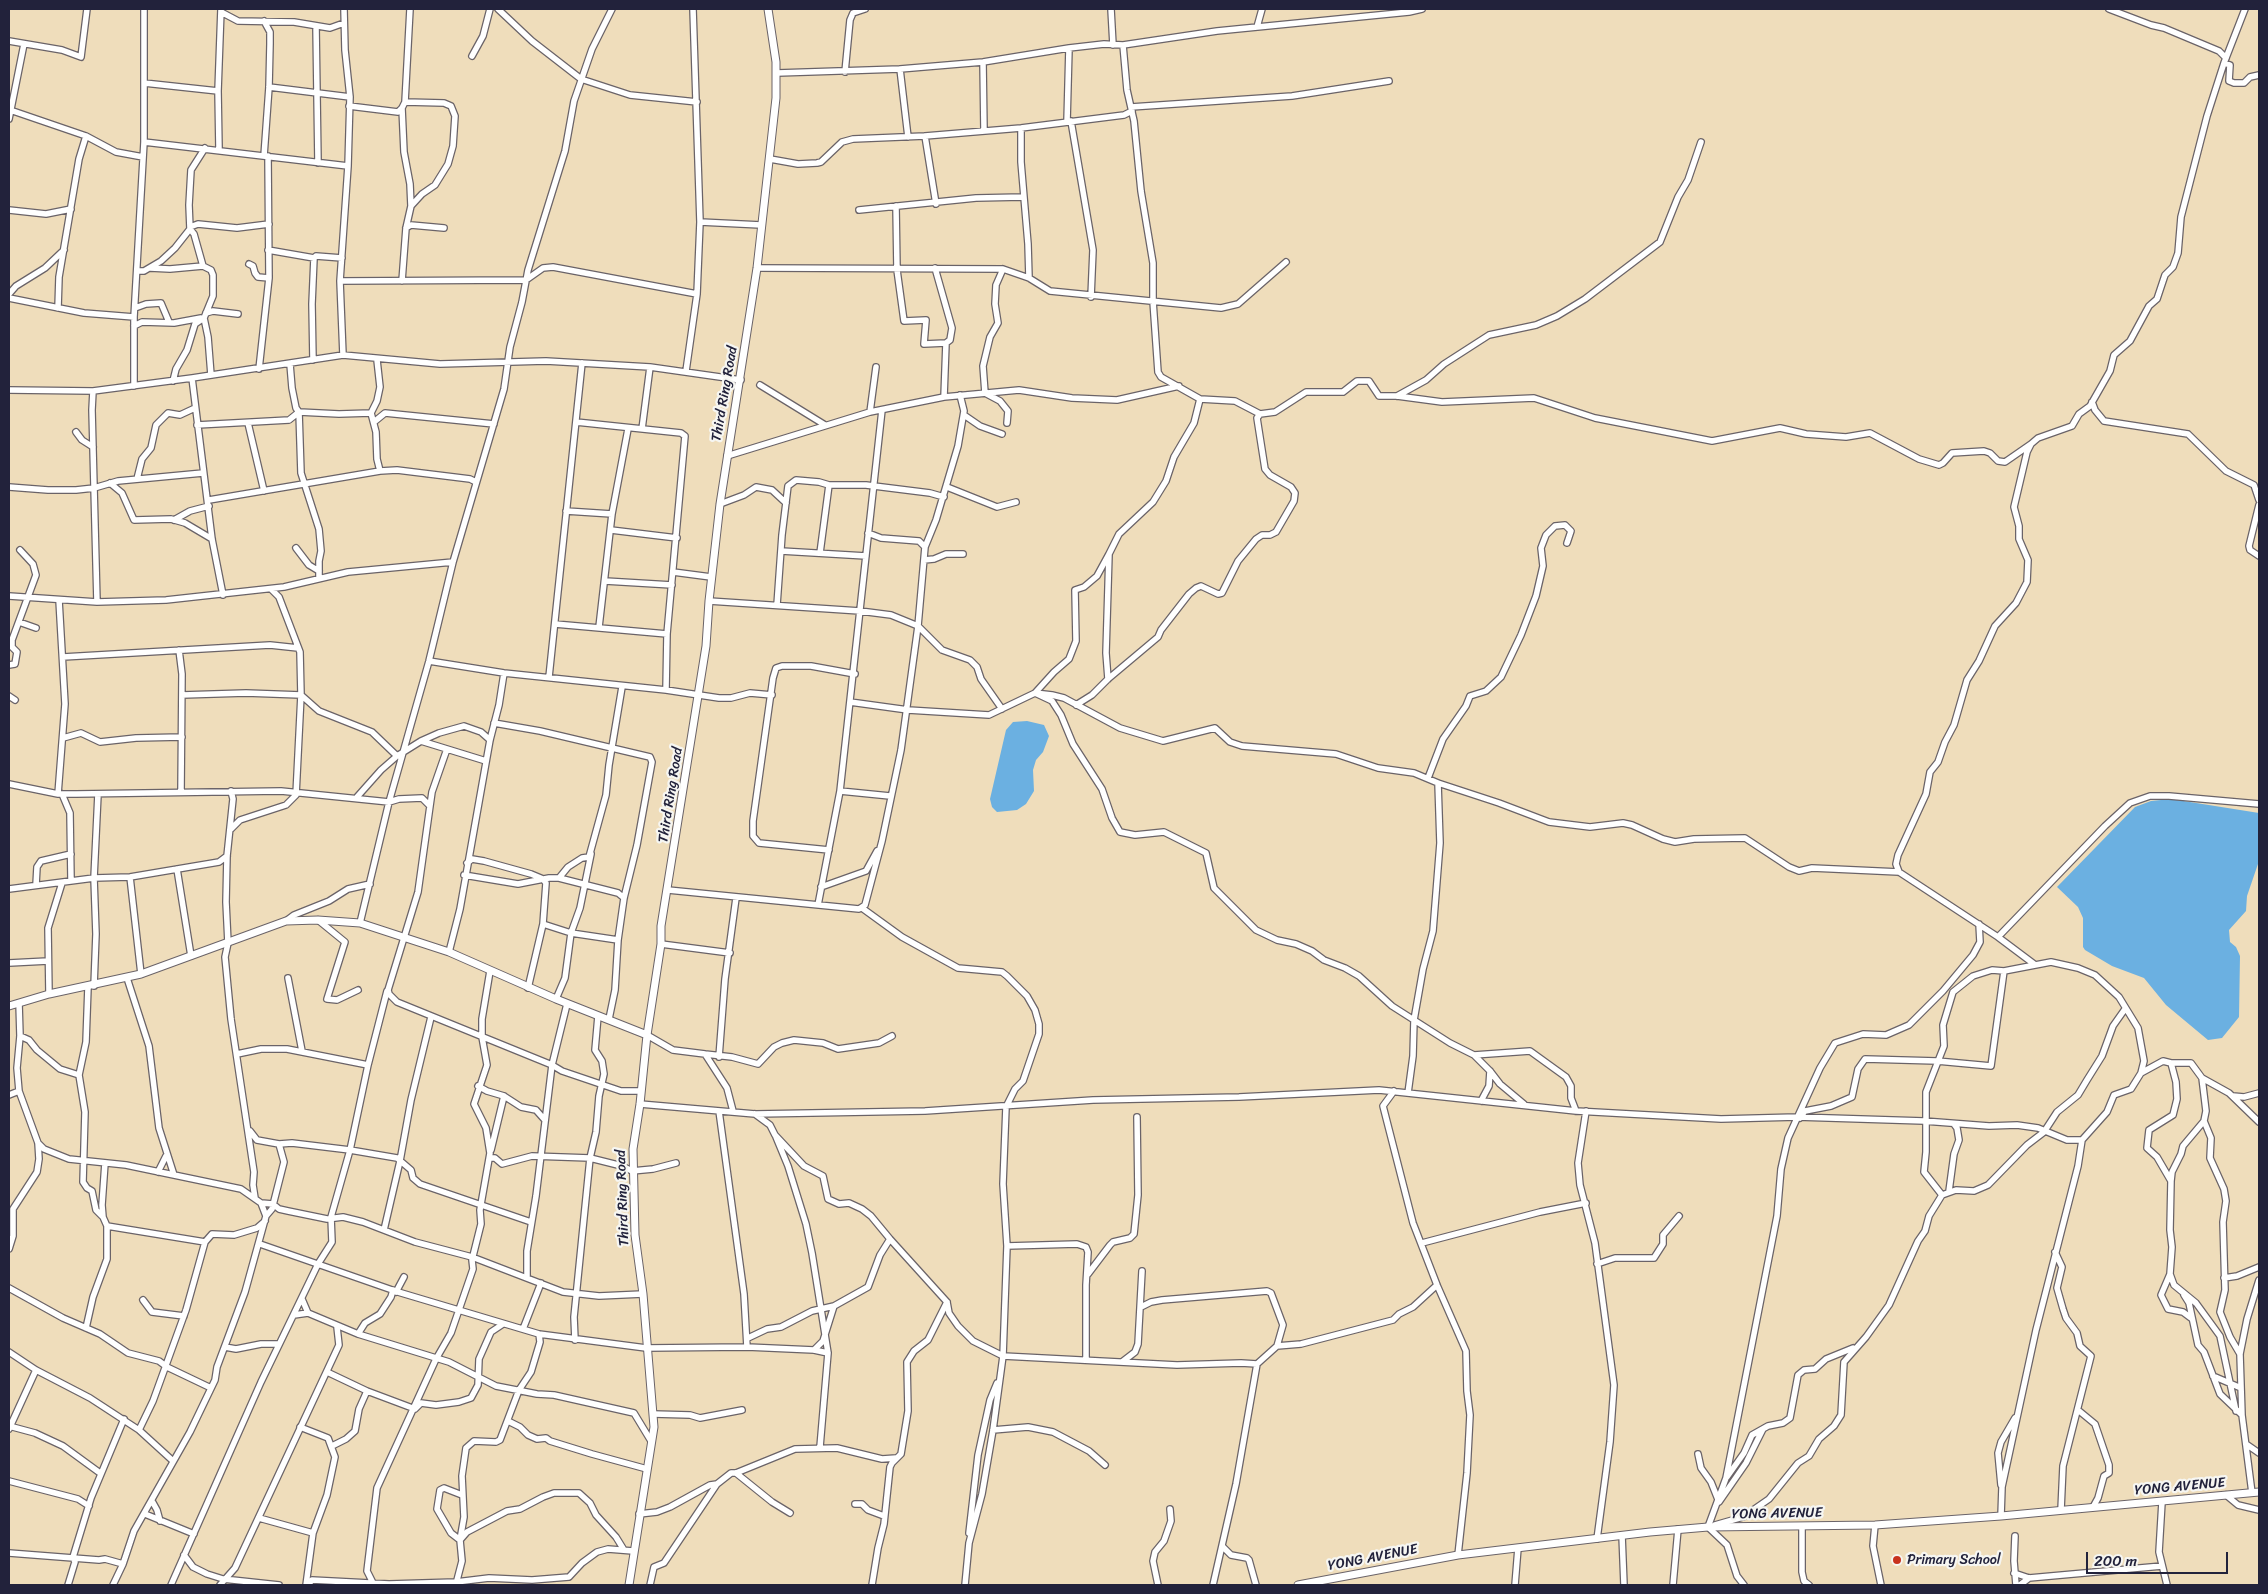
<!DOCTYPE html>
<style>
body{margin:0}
#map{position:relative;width:2268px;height:1594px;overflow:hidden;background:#efddbb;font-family:Sriracha,sans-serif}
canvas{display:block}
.frame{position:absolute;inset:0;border:10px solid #22223b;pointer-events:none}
.scale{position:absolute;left:2086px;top:1552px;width:142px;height:22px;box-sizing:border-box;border:2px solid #22223b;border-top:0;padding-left:6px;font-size:15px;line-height:18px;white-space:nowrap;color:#22223b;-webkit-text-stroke:4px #f6f6f2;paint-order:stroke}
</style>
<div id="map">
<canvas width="2268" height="1594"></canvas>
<div class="frame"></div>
<div class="scale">200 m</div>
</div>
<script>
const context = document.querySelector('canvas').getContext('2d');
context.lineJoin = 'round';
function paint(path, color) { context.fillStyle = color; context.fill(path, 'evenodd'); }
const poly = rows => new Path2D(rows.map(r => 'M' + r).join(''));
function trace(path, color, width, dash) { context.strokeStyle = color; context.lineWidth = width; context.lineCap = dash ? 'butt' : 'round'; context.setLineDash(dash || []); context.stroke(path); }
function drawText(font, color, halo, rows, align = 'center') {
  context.font = font + ' Sriracha,sans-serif'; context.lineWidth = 4.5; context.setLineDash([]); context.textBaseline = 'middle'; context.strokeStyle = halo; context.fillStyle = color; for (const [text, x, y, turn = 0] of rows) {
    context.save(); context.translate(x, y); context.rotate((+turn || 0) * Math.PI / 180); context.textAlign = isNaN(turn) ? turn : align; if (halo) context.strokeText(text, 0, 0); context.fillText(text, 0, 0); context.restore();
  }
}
paint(poly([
 [1027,721,1044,725,1049,736,1043,752,1036,760,1033,770,1034,791,1026,804,1017,810,997,812,992,807,990,799,1006,730,1013,722],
 [2171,799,2259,813,2259,861,2247,896,2246,911,2229,930,2230,942,2236,947,2240,956,2239,1017,2222,1038,2208,1040,2166,1005,2144,978,2112,966,2085,950,2083,947,2083,918,2078,907,2057,887,2135,807,2151,801]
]), '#6bb0e1');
const minor = poly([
 [498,9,532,41,581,79,630,95,697,102],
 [1111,9,1113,45],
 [2109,9,2151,25,2164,28,2219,51,2226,58],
 [221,12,238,21,294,22,330,28,344,23],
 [316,26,318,163],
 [1257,27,1262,9],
 [9,41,62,50,81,57,87,9],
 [1123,45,1217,31,1409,12,1422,9],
 [472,56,483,36,490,9],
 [983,62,984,131],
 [2224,63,2230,65,2229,81,2234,83,2244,83,2250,77,2259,75],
 [900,69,908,137],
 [845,72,850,20,853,13,865,9],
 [777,73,900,69,983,62,1069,48,1104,44,1123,45,1127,90,1134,121,1141,191,1153,263,1153,301,1158,372,1161,377,1200,399,1235,401,1260,414],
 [144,83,218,91],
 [269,87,350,97],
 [349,106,398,112,402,108,405,102,410,9],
 [1131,107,1292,96,1389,81],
 [402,108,404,152,410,184,411,206],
 [10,110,86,136,116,152,143,157],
 [9,119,24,44],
 [1071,121,1093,250,1091,297],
 [1067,122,1069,48],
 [1021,128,1021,162,1028,244,1029,278],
 [925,136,936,204],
 [144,142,348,166],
 [219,149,218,91,221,9],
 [264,156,269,87,270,44,270,32,264,21],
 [770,159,798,164,817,163,821,162,842,142,853,139,925,136,1021,128,1124,115,1132,111],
 [896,206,897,270,904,321,926,320,924,344,946,343,944,397],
 [9,210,46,214,71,209],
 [859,210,976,198,1023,197],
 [700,222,761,225],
 [190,227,198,224,237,228,269,224],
 [406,228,411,225,444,228],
 [190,229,194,234,203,266,211,270,213,275,213,296,204,318,208,337,211,375],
 [268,250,314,258],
 [249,264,253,266,255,273,258,277,269,278],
 [150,268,170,269,203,266],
 [757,268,1003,269,1029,278,1050,291,1221,308,1238,304,1286,262],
 [935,268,952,328,950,340,946,343],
 [1003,269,996,285,995,304,998,323,990,337,983,366,985,393,1000,401,1008,411,1007,423],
 [138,271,144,271,161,261,175,248,190,229,189,205,191,170,205,148],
 [340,281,526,280,543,268,553,267,697,294],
 [402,281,406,228,411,206,422,194,435,185,448,164,453,146,455,116,451,106,444,103,405,102],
 [9,294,16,286,45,268,64,250],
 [9,298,84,313,134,317],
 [58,308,59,277,79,159,86,136],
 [135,308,146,304,161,303,169,322],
 [206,313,213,311,238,314],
 [134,326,142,322,174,323,201,318],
 [343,355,340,281,348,166,350,97,345,50,344,9],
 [313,360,312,304,314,258,316,256,342,258],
 [290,364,292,388,296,408,299,412,339,414,371,413,377,401,380,387,377,360],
 [259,369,269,278,268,156],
 [686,371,697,294,700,222,693,9],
 [192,378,212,539,223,595],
 [173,381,176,369,187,350,195,324,204,318],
 [760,385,825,425],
 [134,386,134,317,144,142,144,9],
 [9,390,93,391,192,378,343,355,440,364,546,361,650,367,741,380],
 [93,391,92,410,97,602],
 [1397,396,1426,380,1444,364,1489,335,1536,325,1557,316,1585,299,1660,242,1678,197,1688,180,1701,142],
 [2092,402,2095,410,2104,421,2188,434,2226,471,2254,485,2259,500],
 [299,412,301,473,319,529,321,551,319,561,319,578],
 [870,412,876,367],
 [371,413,376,432,377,459,380,471],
 [964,415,980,426,1002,434],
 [374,422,385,413,494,424],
 [576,422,681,433,685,436,667,634,666,690],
 [248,423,264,491],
 [197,425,289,420,299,412],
 [642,429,650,367],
 [76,432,82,440,93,447],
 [727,456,870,412,944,397,1019,390,1072,398,1117,400,1179,386],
 [137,479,142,459,151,448,156,425,168,413,180,415,195,408],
 [110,483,122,493,134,520,171,519,185,523,212,539],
 [9,487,48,490,76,490,94,488,118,481,203,473],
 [947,487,997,507,1016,502],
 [209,500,380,471,397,470,470,479,476,482],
 [720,504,744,495,756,487,772,490,786,503],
 [2259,505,2249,546,2250,550,2259,556],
 [566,511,612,514],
 [174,520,190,511,209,506],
 [611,530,677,538],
 [925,547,936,520,958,446,964,411,960,395],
 [296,548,309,565,319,571],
 [781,551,866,556],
 [820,553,829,485],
 [1109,554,1097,576,1084,587,1075,590,1076,641,1069,659,1054,672,1035,693,1052,701,1061,715,1073,744,1102,789,1112,818,1120,832,1135,835,1164,832,1206,853,1214,888,1256,930,1277,940,1296,944,1312,951,1324,960,1345,968,1359,976,1392,1006,1450,1043,1474,1055,1530,1051,1566,1077,1571,1086,1571,1098,1576,1111],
 [924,560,934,559,946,554,963,554],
 [673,572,711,577],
 [605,581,672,585],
 [9,596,97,602,166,600,284,587,348,572,453,562],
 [709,601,860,611,891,615,918,626,942,650,970,660,977,667,981,679,1002,709],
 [777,605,782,535,788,486,796,480,819,482,829,485,866,485,930,493,944,497],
 [19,622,36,628],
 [555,624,667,634],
 [599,627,612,514,628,429],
 [179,650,182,674,181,791],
 [63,657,270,645,298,648],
 [429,661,504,673,666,690,719,698,731,698,750,693,772,695],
 [9,665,15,664,17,652,12,647,12,640,36,575,33,564,20,550],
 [549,677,582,363],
 [1108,679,1106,653,1109,554,1119,534,1153,502,1166,481,1174,457,1194,423,1200,399],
 [182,695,246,693,301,695,319,711,372,732,397,756],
 [9,696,15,700],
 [850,702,908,710,989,715,1035,693,1052,695,1064,698,1120,728,1163,741,1215,728,1230,742,1242,746,1336,754,1378,768,1414,773,1438,783,1499,803,1549,822,1590,827,1623,823,1632,825,1663,839,1675,842,1694,839,1745,838,1789,867,1799,871,1812,868,1899,872,1998,937,2105,826,2130,803,2150,796,2169,796,2259,804],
 [1076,705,1092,695,1108,679,1158,637,1161,630,1189,594,1196,588,1201,586,1218,594,1222,593,1238,561,1256,539,1262,535,1270,535,1276,532,1294,501,1295,493,1291,487,1270,475,1265,469,1257,418,1260,414,1275,412,1306,392,1343,392,1357,381,1369,381,1379,396,1397,396,1442,402,1534,398,1595,418,1712,441,1780,428,1806,434,1846,437,1870,433,1919,459,1939,465,1943,463,1952,453,1984,451,1990,453,1998,461,2005,462,2031,444],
 [494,723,540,731,650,757,652,762,637,845,624,898,618,940,615,990,609,1019],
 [63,738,81,733,100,742,136,738,182,737],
 [421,741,486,761],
 [1428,778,1443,739,1466,706,1470,696,1486,691,1501,677,1521,635,1536,596,1543,566,1541,548,1546,535,1555,526,1565,525,1571,531,1567,543],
 [9,784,58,794,76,794,281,791,389,802,399,799,422,798,430,806,418,892,388,990,389,994,397,1002,552,1065,562,1071,621,1091,641,1091],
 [231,791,233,799,227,856,226,902,228,943,225,957,231,1019,254,1172,253,1185,255,1198],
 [840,791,890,796],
 [58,794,65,704,59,600],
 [62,794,70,813,71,880],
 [357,797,381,770,397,756,421,741,439,733,464,726,481,732,490,740],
 [430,806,432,792,447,749],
 [230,830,240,820,286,805,296,795,301,695,300,652,279,597,271,589],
 [829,850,759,843,753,836,753,821,773,678,776,668,782,666,811,666,855,674],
 [467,863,472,859,484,861,531,874,543,879,546,883,543,924],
 [177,869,191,956],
 [1899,872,1896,864,1898,855,1926,794,1930,772,1938,762,1945,742,1954,725,1967,680,1979,661,1995,626,2016,603,2027,582,2028,560,2019,539,2019,526,2014,507,2027,452,2031,444,2038,438,2072,426,2079,414,2090,406,2110,371,2114,355,2130,341,2149,306,2157,299,2165,275,2173,267,2178,253,2181,217,2207,116,2224,63,2245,9],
 [464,875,518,884,549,878,559,878,568,867,582,858,589,857,606,795,609,765,622,687],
 [130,877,141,974],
 [559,878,618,893,624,898],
 [36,885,37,867,41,861,71,854],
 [821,887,866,871,877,851],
 [9,889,94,878,130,877,219,862,227,856],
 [668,890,859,909,865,905,882,841,901,750,918,626,925,547,919,541,881,538,868,533],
 [818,905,840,791,882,410],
 [862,908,902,937,958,968,1002,972,1007,976,1027,996,1035,1010,1039,1024,1039,1034,1023,1081,1015,1089,1006,1107,1003,1184,1007,1246,1003,1356,993,1430,982,1494,969,1543,965,1585],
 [318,920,345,942,327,999,337,1000,358,990],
 [286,921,294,915,329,901,348,889,370,884],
 [360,923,389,802,429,661,453,562,504,389,510,347,522,302,528,270,565,151,574,101,592,49,612,9],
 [1998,937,2034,964],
 [661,944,730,953],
 [449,952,460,909,490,740,499,705,504,673],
 [9,963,48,961],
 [127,978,149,1046,159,1128,174,1175],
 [288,978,302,1051],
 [94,986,96,934,94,878,98,794],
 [88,987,86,1042,79,1075,85,1112,83,1182,87,1188,92,1191,96,1210,103,1217],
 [528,988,543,924,571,933,618,940],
 [49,994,48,928,62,883],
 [556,999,565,978,571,933,580,908,591,854],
 [647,1035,673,1050,705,1054,727,1088,733,1111],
 [20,1036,29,1040,37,1050,60,1069,79,1075],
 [237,1054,261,1049,287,1049,368,1065],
 [705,1054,732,1057,758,1064,774,1047,782,1043,794,1040,823,1043,838,1049,879,1043,892,1036],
 [1474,1055,1490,1071,1500,1084,1524,1104],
 [719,1057,725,979,736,898],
 [2171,1063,2191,1063,2202,1078,2206,1111,2204,1121,2211,1138,2210,1158,2224,1189,2226,1201,2223,1222,2225,1290,2220,1312,2230,1337,2240,1354],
 [2202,1078,2229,1093,2259,1122],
 [478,1086,487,1091,504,1096,521,1107,536,1110,544,1119],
 [1394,1091,1383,1106,1413,1223,1437,1285,1466,1351,1467,1391,1470,1415,1467,1473,1458,1555],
 [1408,1093,1413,1056,1414,1020,1423,969,1433,931,1440,843,1438,783],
 [9,1095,19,1091],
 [2233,1096,2244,1097,2259,1093],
 [1481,1101,1489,1086,1490,1071],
 [640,1104,755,1114,925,1111,1093,1100,1239,1097,1379,1090,1576,1111,1721,1119,1797,1117,1924,1121,1989,1126,2017,1125,2038,1128,2067,1140,2082,1140],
 [719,1111,744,1294,747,1347],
 [1586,1111,1578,1163,1580,1185,1595,1243,1614,1385,1610,1442,1597,1539],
 [755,1114,770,1125,775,1135,804,1166,823,1176,828,1199,839,1204,849,1203,862,1209,871,1216,890,1239,947,1302,949,1313,958,1326,973,1341,1003,1356,1177,1365,1241,1363,1257,1364,1277,1346,1301,1344,1393,1320,1399,1314,1413,1307,1437,1285],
 [1800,1118,1805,1111,1831,1106,1852,1097,1858,1069,1865,1059,1937,1061,1991,1066,2004,971],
 [250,1131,257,1140,279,1144,292,1143,350,1150,397,1158,411,1170,413,1178,420,1184,531,1222],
 [776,1137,788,1166,806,1224,812,1253,828,1353,820,1447],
 [38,1143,44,1149,69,1159,126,1165,241,1189,261,1203,266,1216,245,1292,217,1367,215,1380,190,1432,134,1531,123,1564,113,1585],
 [491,1150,504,1096],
 [490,1158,495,1158,502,1164,532,1156,590,1158,622,1166,632,1171,653,1169,676,1163],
 [158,1172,166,1156],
 [2171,1181,2172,1172,2181,1154,2183,1146,2204,1121],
 [1949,1191,1954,1154,1959,1140,1957,1128,1954,1124],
 [1942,1195,1924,1172,1926,1152,1926,1092,1944,1046,1943,1025,1953,992,1973,976,1992,970,2004,971,2051,962,2078,968,2095,975,2119,997,2138,1028,2144,1061,2141,1073],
 [261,1203,273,1204,279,1209,288,1211,327,1219,343,1217,363,1222,415,1242,472,1257,563,1292,599,1296,643,1294],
 [266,1216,272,1209,284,1162,279,1144],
 [107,1226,205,1242,186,1310,153,1401,139,1430],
 [384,1230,400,1161,411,1100,431,1017],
 [205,1242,212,1234,234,1235,257,1228,265,1221],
 [1422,1243,1540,1212,1586,1203],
 [260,1244,398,1292,539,1334,646,1348,747,1347,814,1350,828,1353],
 [1007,1246,1077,1244,1086,1247,1088,1252,1086,1285,1086,1360],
 [9,1249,13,1236,13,1209,37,1172,39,1159,38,1143,19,1091,17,1068,20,1036,19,1003],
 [2055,1252,2062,1267,2057,1288,2063,1309,2066,1318,2077,1333,2080,1346,2091,1356,2063,1466,2061,1510],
 [1597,1264,1615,1258,1654,1258,1663,1244,1663,1235,1679,1216],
 [1088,1274,1110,1245,1113,1242,1130,1238,1134,1234,1138,1195,1137,1117],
 [2170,1274,2161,1295,2168,1309,2183,1312,2191,1318],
 [527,1277,527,1251,536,1196,552,1065,567,1004],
 [2224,1278,2237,1276,2259,1267],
 [9,1288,63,1318,100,1334,128,1353,159,1361,167,1367,211,1388],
 [396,1292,404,1277],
 [2184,1295,2189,1303,2198,1345,2204,1352,2220,1394,2242,1415,2252,1493],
 [302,1299,308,1313],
 [143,1300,152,1312,184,1316],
 [1141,1307,1151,1302,1162,1300,1267,1291,1271,1293,1283,1325,1277,1346],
 [294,1315,308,1313,358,1334,449,1362,496,1386,537,1394,554,1395,634,1413,651,1441],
 [86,1328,93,1297,107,1259,107,1226,103,1217,102,1205,105,1163],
 [523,1329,541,1283],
 [358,1334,365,1323,380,1314,391,1297,393,1290],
 [748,1338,767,1329,781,1327,812,1311,834,1306],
 [575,1340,574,1317,590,1158,596,1132,599,1096,604,1074,602,1061,595,1050,598,1016],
 [225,1347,236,1349,261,1344,279,1344],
 [814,1350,823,1341,834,1306,868,1287,880,1255,890,1239],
 [9,1352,36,1370,90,1398,139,1430,173,1461],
 [1122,1362,1135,1352,1138,1344,1142,1271],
 [327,1372,367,1391,415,1409,421,1403,436,1405,459,1402,471,1398,478,1385,479,1359,491,1332,503,1324],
 [2213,1376,2241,1388],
 [2078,1410,2095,1424,2109,1465,2109,1473,2104,1476,2098,1498,2093,1507],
 [653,1414,690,1415,700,1418,742,1410],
 [2242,1415,2240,1354,2247,1319,2259,1280],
 [508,1421,520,1427,528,1435,537,1439,546,1438,550,1441,592,1454,647,1469],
 [9,1426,35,1433,63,1446,100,1473],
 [300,1427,328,1438,335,1457,327,1495,313,1533,306,1585],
 [9,1429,36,1370],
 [993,1430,1028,1427,1053,1432,1089,1451,1105,1465],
 [2246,1444,2259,1453],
 [332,1446,346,1439,355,1431,359,1409,367,1391],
 [1698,1454,1701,1468,1711,1482,1719,1502,1746,1463,1763,1429],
 [736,1473,772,1502,790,1513],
 [1727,1477,1744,1453,1752,1435,1768,1426,1783,1423,1790,1418,1798,1375,1804,1370,1815,1369,1826,1359,1853,1348],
 [9,1481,78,1499,89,1506],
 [2001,1485,1998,1453,2001,1442,2015,1418],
 [462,1495,444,1488,440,1490,437,1509,451,1533,460,1540,467,1532,507,1511,520,1509,543,1497,554,1493,579,1493,590,1503,596,1515,616,1537,624,1550],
 [2226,1495,2238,1505,2259,1510],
 [152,1501,157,1510,160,1521],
 [2162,1502,2159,1552,2167,1585],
 [855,1504,862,1504,868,1510,884,1516],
 [145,1514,194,1534],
 [639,1514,657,1512,670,1507,710,1485,717,1484,731,1473,736,1473,795,1449,837,1448,882,1459,896,1458],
 [2001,1516,2002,1487,2036,1330,2078,1166,2082,1140,2107,1112,2114,1095,2131,1089,2141,1073,2163,1061,2171,1063,2176,1082,2177,1099,2173,1115,2149,1130,2147,1148,2157,1157,2171,1181,2170,1230,2172,1247,2170,1274,2174,1285,2196,1303,2220,1336,2236,1411],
 [259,1518,313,1533],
 [1715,1525,1743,1517,1769,1499,1798,1463,1809,1456,1819,1439,1834,1426,1841,1415,1844,1362,1866,1337,1889,1305,1918,1241,1925,1231,1929,1216,1942,1195,1956,1190,1974,1191,1988,1185,2027,1145,2044,1132,2057,1112,2078,1095,2087,1080,2102,1056,2113,1026,2125,1009],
 [1875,1525,1873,1546,1881,1585],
 [1802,1527,1802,1572,1804,1581,1809,1585],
 [969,1533,978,1455,990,1400,997,1383],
 [1622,1535,1624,1585],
 [2015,1536,2014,1561,2016,1585],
 [1222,1546,1231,1555,1247,1558,1249,1560,1256,1585],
 [9,1553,99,1560,105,1559,123,1564],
 [184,1555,193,1567,207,1574,223,1579,279,1585],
 [2014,1573,2029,1578,2162,1566],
 [373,1583,367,1571,377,1488,436,1359,451,1333,473,1269,472,1260,481,1224,480,1210,490,1153,486,1128,474,1104,487,1065,482,1037,482,1019,490,971],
 [456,1584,462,1561,460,1540,464,1517,462,1476,466,1448,474,1441,496,1442,500,1440,519,1390,531,1372,540,1342,539,1334],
 [68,1585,75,1562,73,1557,91,1498,124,1419],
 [171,1585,261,1382,318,1264,332,1242,331,1217,350,1150,368,1065,387,991],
 [220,1585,235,1568,339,1345,337,1327],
 [308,1585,312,1580,389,1584,456,1582,489,1578,532,1580,569,1577,582,1563,597,1552,608,1549,633,1551],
 [650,1585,654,1567,664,1563,717,1484],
 [872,1585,878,1548,884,1524,890,1467,892,1463,901,1454,908,1411,907,1362,914,1351,928,1340,947,1302],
 [1158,1585,1153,1561,1155,1552,1164,1541,1171,1521,1170,1509],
 [1213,1585,1236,1484,1257,1364],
 [1515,1585,1518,1548],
 [1673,1585,1678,1529],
 [1744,1585,1737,1576,1727,1545,1708,1527,1726,1478,1777,1216,1781,1169,1788,1138,1820,1068,1835,1043,1863,1034,1886,1035,1909,1025,1943,991,1973,955,1980,942,1979,924],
 [2020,1585,2029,1578]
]);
const tertiary = poly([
 [9,1006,49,994,141,974,286,921,318,920,360,923,449,952,556,999,647,1035],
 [629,1585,654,1427,643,1294,635,1235,633,1149,640,1104,647,1035,661,944,661,926,706,646,709,601,720,504,757,268,776,98,776,62,768,9],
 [1298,1585,1458,1555,1650,1532,1708,1527,1875,1525,2001,1516,2259,1492]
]);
trace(minor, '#6a6368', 8);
trace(tertiary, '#6a6368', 9);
trace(minor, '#fff', 5.5);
trace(tertiary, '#fff', 7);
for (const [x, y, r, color] of [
 [1897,1560,5,"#c8321e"]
]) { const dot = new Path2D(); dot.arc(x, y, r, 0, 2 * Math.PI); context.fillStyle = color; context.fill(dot); trace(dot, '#f6f6f2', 2); }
drawText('14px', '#22223b', '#f6f6f2', [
 ["Third Ring Road",725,394,-80],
 ["Third Ring Road",671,795,-81],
 ["Third Ring Road",623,1198,-92],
 ["YONG AVENUE",2180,1487,-5],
 ["YONG AVENUE",1777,1514,-1],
 ["YONG AVENUE",1373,1558,-11]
]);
drawText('14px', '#22223b', '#f6f6f2', [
 ["Primary School",1907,1560]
], 'left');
</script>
